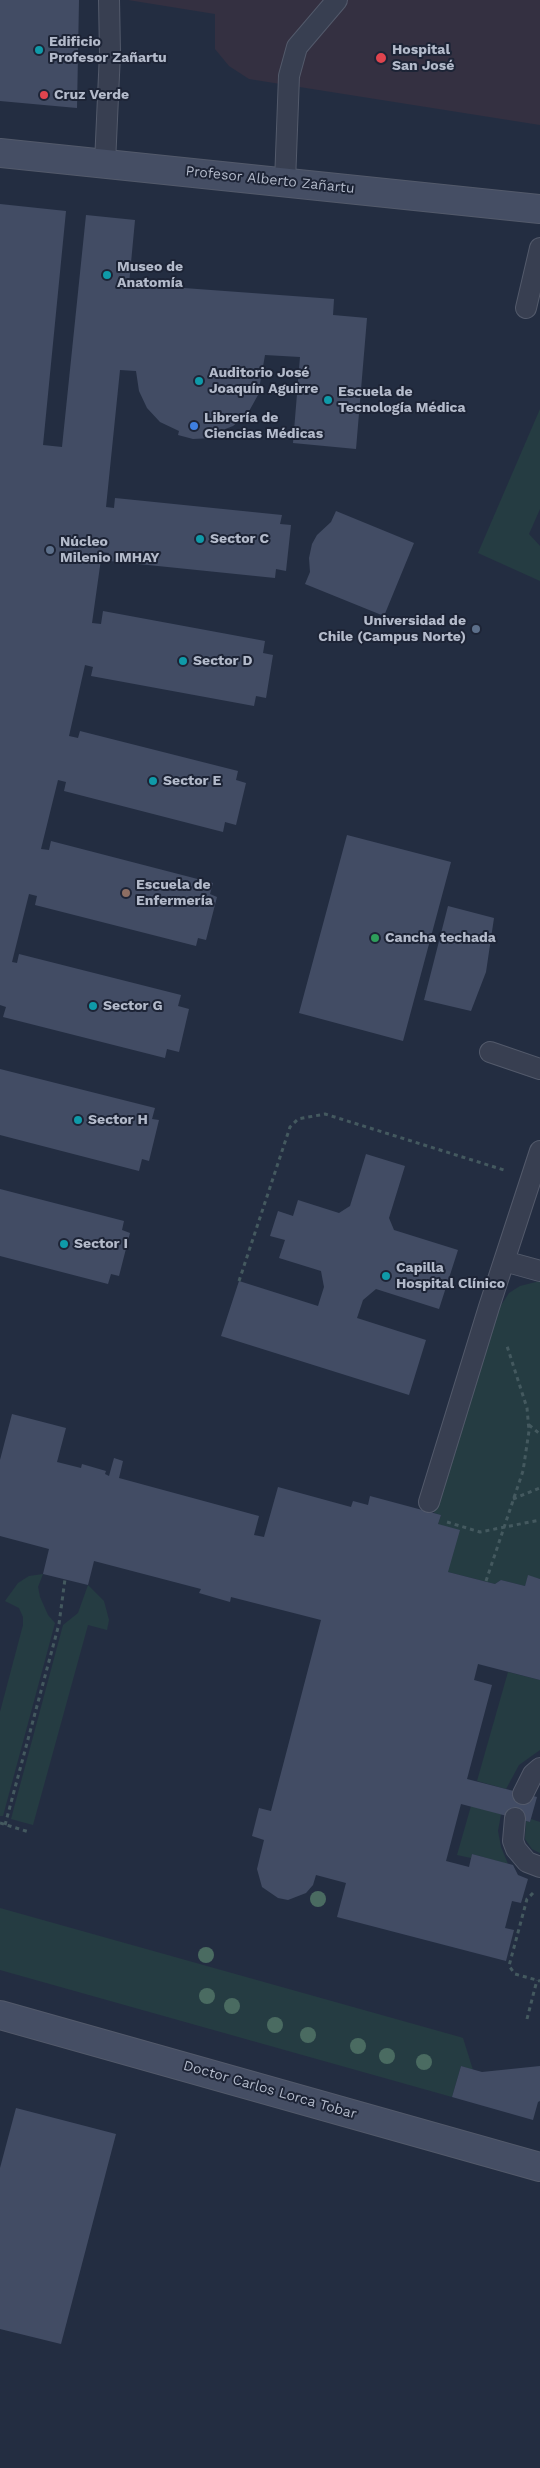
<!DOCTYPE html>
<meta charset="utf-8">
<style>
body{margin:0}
canvas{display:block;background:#232d41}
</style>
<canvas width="540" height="2468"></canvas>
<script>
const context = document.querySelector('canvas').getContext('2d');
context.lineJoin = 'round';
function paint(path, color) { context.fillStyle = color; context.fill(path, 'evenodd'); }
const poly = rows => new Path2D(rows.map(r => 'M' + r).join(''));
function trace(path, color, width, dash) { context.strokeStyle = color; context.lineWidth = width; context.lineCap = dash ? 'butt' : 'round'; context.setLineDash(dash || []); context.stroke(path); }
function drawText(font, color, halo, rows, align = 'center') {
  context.font = font + ' "Work Sans",sans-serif'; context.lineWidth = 4; context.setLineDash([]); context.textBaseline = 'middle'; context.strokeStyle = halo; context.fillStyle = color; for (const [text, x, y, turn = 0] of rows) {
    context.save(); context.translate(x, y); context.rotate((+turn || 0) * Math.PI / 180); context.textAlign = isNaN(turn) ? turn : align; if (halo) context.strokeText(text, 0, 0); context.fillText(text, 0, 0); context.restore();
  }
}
paint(poly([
 [128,0,540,0,540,125,249,79,229,66,215,49,215,14]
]), '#343041');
paint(poly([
 [540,409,540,509,529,534,540,546,540,581,478,553],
 [540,1281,540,1579,528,1576,525,1586,501,1580,495,1584,448,1572,438,1524,441,1515,434,1513,498,1310,509,1293,520,1286],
 [43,1574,38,1587,40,1597,48,1615,55,1623,3,1816,0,1816,0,1712,23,1625,23,1617,19,1608,5,1601,18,1583,29,1576],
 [88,1585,104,1601,109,1620,107,1630,88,1625,33,1825,11,1819,63,1625,78,1613],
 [508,1672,540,1680,540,1750,519,1765,506,1789,477,1781],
 [471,1806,501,1814,498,1831,501,1847,508,1864,472,1854,471,1858,457,1855],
 [531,1819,540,1822,540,1853,532,1849,525,1839,526,1821,530,1822],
 [0,1908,460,2037,463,2038,473,2070,461,2066,452,2097,0,1970]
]), '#253c42');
paint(poly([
 [0,0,79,0,77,108,0,101],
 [0,204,66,211,43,445,62,447,86,215,135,220,129,284,334,299,333,315,367,318,356,449,293,443,300,357,265,355,258,395,248,413,233,426,210,435,211,438,193,439,178,435,179,431,160,422,147,408,139,391,136,371,120,370,106,507,114,508,115,498,282,515,280,524,291,525,286,571,276,569,275,578,109,561,109,553,102,552,92,623,101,624,103,611,265,641,263,653,273,655,266,698,256,696,254,706,91,676,93,667,85,665,69,736,78,738,80,731,238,771,236,780,246,783,236,825,225,822,223,832,64,791,66,782,58,780,41,849,49,850,51,841,213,883,210,894,217,897,206,940,198,938,196,946,35,905,37,896,29,894,12,962,17,963,19,954,181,995,178,1006,189,1009,179,1052,167,1049,165,1058,3,1017,6,1007,0,1005],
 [336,511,414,543,384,616,305,584,310,572,309,558,312,544,317,535,331,522],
 [347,835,451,862,403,1041,299,1013],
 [448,906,494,918,486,972,471,1011,424,1000],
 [0,1069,155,1108,152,1119,159,1120,149,1161,142,1159,139,1171,0,1135],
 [366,1154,405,1166,389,1218,394,1230,458,1250,439,1309,376,1289,363,1300,357,1318,426,1340,409,1395,221,1336,239,1281,318,1306,324,1287,321,1271,279,1258,285,1240,270,1236,278,1211,293,1216,298,1200,339,1213,350,1206],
 [0,1189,124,1221,122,1230,130,1233,119,1276,111,1274,108,1284,0,1256],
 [12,1414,66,1428,57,1462,81,1468,82,1464,106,1471,105,1474,109,1476,114,1458,123,1461,119,1478,259,1516,254,1535,264,1537,278,1487,351,1507,353,1501,368,1505,370,1496,441,1515,438,1524,460,1530,448,1572,495,1584,501,1580,525,1586,528,1575,540,1579,540,1680,478,1664,474,1680,492,1685,467,1779,537,1797,530,1822,461,1804,446,1861,469,1867,472,1854,513,1865,518,1875,528,1879,521,1903,512,1901,505,1928,514,1930,506,1961,337,1917,346,1883,316,1875,313,1885,306,1893,288,1900,278,1898,262,1887,257,1869,264,1840,252,1836,259,1808,271,1811,321,1620,231,1597,230,1602,199,1593,201,1589,94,1561,88,1585,43,1574,49,1549,0,1536,0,1460],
 [461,2066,482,2072,540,2066,540,2101,538,2102,533,2120,452,2097],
 [16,2108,116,2134,61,2344,0,2329,0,2168]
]), '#424c64');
const lane = poly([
 [105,163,110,53,109,0],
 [285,182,289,76,297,47,337,0],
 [526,308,540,248],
 [490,1052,540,1069],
 [504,1261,540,1271],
 [429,1502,489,1307,540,1151],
 [523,1794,533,1774,540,1768],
 [515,1818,513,1841,516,1849,527,1862,540,1867]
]);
const secondary = poly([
 [0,153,540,209],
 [0,2015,540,2167]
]);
trace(lane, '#535a6b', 22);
trace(secondary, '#535a6b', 30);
trace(poly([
 [239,1281,290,1127,298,1119,325,1114,504,1170],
 [529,1425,540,1434],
 [513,1499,540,1488],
 [447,1522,480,1532,540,1520],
 [486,1581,523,1471,529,1431,527,1408,507,1346],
 [0,1823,29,1832],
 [5,1825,59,1624,65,1579],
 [533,1893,527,1899,509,1966,515,1974,540,1981],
 [527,2019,537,1980]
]), '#44595f', 3, [4, 4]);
trace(lane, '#383f51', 20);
trace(secondary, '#454e64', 28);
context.fillStyle = '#4a6b61';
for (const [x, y] of [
 [318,1899],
 [206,1955],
 [207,1996],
 [232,2006],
 [275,2025],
 [308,2035],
 [358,2046],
 [387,2056],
 [424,2062]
]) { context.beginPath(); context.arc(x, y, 8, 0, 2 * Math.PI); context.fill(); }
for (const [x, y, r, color] of [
 [39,50,5,"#0f9aa8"],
 [381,58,6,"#e0444e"],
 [44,95,5,"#e0444e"],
 [107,275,5,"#0f9aa8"],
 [199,381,5,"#0f9aa8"],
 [328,400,5,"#0f9aa8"],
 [194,426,5,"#3f7fe0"],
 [200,539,5,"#0f9aa8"],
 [50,550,5,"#5c6f8a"],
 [476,629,5,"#5c6f8a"],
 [183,661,5,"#0f9aa8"],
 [153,781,5,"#0f9aa8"],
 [126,893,5,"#8d6e63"],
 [375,938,5,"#2e9e5b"],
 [93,1006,5,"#0f9aa8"],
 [78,1120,5,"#0f9aa8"],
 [64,1244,5,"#0f9aa8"],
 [386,1276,5,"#0f9aa8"]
]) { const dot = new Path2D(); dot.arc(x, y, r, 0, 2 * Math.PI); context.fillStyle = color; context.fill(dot); trace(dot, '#1d2436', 2); }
drawText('bold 14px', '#b4bbcb', '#1d2436', [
 ["Edificio",49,42],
 ["Profesor Zañartu",49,58],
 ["Hospital",392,50],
 ["San José",392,66],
 ["Cruz Verde",54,95],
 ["Museo de",117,267],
 ["Anatomía",117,283],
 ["Auditorio José",209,373],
 ["Joaquín Aguirre",209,389],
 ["Escuela de",338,392],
 ["Tecnología Médica",338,408],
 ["Librería de",204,418],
 ["Ciencias Médicas",204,434],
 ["Sector C",210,539],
 ["Núcleo",60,542],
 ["Milenio IMHAY",60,558],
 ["Universidad de",466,621,"right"],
 ["Chile (Campus Norte)",466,637,"right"],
 ["Sector D",193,661],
 ["Sector E",163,781],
 ["Escuela de",136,885],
 ["Enfermería",136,901],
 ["Cancha techada",385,938],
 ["Sector G",103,1006],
 ["Sector H",88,1120],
 ["Sector I",74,1244],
 ["Capilla",396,1268],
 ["Hospital Clínico",396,1284]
], 'left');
drawText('14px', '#b4bbcb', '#1d2436', [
 ["Profesor Alberto Zañartu",270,180,6],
 ["Doctor Carlos Lorca Tobar",270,2090,16]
]);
</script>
